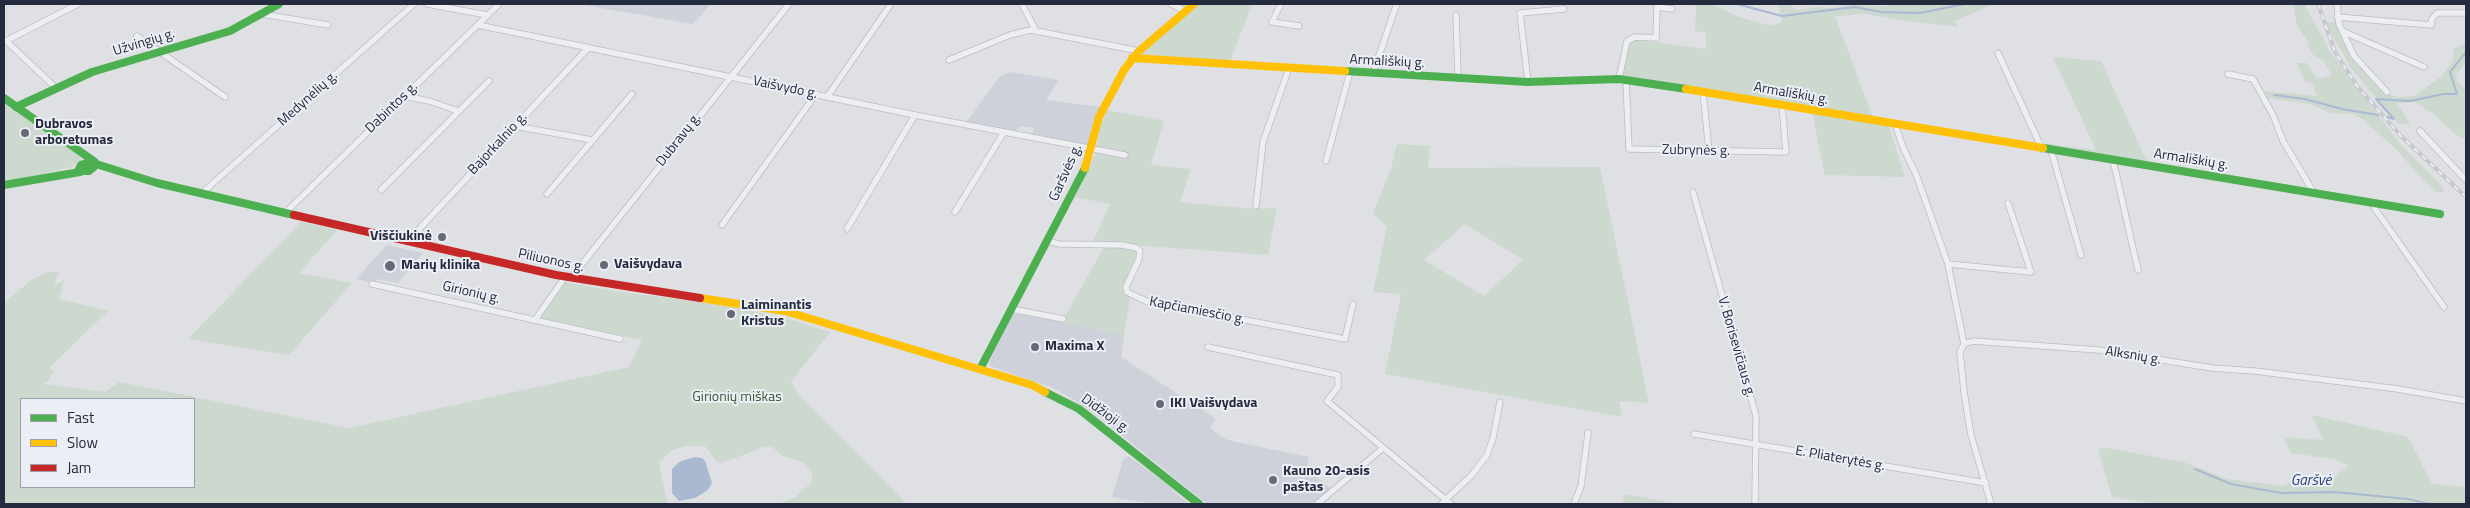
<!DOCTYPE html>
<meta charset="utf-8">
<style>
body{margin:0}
#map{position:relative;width:2470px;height:508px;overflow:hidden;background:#dee0e4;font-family:"Titillium Web",sans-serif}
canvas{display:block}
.frame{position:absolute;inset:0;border:5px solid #252b3e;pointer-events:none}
.legend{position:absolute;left:20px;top:398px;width:175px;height:90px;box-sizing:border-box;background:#ebeef5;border:1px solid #9ca0ac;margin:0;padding:6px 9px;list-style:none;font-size:15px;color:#252b3e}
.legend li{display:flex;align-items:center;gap:10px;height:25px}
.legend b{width:25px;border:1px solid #9ca0ac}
</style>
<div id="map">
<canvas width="2470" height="508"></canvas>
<div class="frame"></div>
<ul class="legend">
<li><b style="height:6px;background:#4caf50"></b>Fast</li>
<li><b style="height:6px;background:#ffc107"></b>Slow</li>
<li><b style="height:6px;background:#c62828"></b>Jam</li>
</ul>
</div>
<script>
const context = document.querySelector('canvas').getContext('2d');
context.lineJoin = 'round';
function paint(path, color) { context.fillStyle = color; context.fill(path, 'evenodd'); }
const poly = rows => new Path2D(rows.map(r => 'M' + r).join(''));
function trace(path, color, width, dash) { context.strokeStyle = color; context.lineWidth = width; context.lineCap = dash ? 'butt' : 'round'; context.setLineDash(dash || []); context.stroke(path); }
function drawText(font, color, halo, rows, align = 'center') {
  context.font = font + ' "Titillium Web",sans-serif'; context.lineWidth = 4; context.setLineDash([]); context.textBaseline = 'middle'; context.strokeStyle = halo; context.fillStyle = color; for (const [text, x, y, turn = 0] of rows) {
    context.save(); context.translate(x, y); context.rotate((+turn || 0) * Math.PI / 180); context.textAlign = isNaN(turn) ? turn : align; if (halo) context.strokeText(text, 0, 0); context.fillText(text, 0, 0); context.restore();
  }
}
paint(poly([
 [578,4,711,4,693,24],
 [1010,72,1059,80,1046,100,1102,107,1088,145,1031,136,1034,128,1020,126,1016,132,966,123,999,77],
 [387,245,423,253,398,283,377,279,374,283,356,279],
 [1020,313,1124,335,1121,357,1216,419,1210,428,1227,440,1309,457,1307,468,1331,489,1312,504,1207,504,1108,424,1076,401,1051,387,990,366,989,362,1012,315],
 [1128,456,1164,482,1189,504,1155,504,1112,497,1123,460]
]), '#ced1da');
paint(poly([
 [1199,4,1252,4,1230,62,1142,57,1140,54],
 [1693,4,1713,4,1739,17,1772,26,1782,21,1778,4,1789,4,1796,10,1816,7,1832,8,1848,5,1888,6,1885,4,1994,4,1954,21,1958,27,1899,20,1866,14,1835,16,1873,118,1623,77,1629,41,1633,39,1706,49,1706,33,1695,31,1696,6],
 [2293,4,2307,4,2306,7,2329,50,2400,144,2440,184,2444,190,2442,192,2436,192,2422,179,2396,149,2361,118,2353,114,2330,113,2310,104,2267,98,2264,91,2317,96,2312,83,2305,82,2297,63,2307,63,2317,79,2332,75,2323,60,2314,56,2307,45,2310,44,2297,26],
 [2325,22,2336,22,2352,56,2385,92,2397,97,2414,96,2442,76,2453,61,2454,49,2466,43,2466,62,2456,74,2457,81,2466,89,2466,139,2456,135,2436,116,2415,102,2397,103,2410,124,2399,124,2352,70],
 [2053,57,2101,61,2148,164,2043,148,2042,143,2096,150],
 [4,103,80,156,81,160,71,167,4,183],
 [1107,110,1164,121,1151,165,1191,169,1180,202,1252,209,1277,208,1268,255,1093,242,1110,204,1075,197,1095,155,1099,131],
 [1812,113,1889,126,1905,177,1825,175],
 [1397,144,1430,146,1428,168,1600,167,1649,403,1619,401,1622,417,1385,374,1401,294,1373,292,1387,227,1373,214,1391,168],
 [1465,224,1523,260,1484,296,1424,260],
 [301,222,337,230,299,273,352,283,289,355,188,339],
 [1104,247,1132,248,1137,252,1124,285,1124,292,1130,298,1124,335,1062,322],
 [47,272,59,272,54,286,64,280,59,299,108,311,49,368,53,371,49,380,43,384,105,392,119,382,349,428,629,367,642,340,541,318,564,282,609,290,728,306,792,320,830,332,791,382,800,396,907,504,777,504,794,498,812,482,813,475,803,462,783,456,772,447,764,447,722,463,716,461,705,446,685,446,672,450,659,462,667,502,671,504,4,504,4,303,31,280],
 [21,399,194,399,194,487,21,487],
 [2312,415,2408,437,2432,484,2466,487,2466,504,2156,504,2112,497,2098,449,2107,448,2183,462,2227,479,2283,486,2293,481,2334,478,2349,465,2333,459,2291,453,2283,437,2323,440],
 [1626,494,1676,504,1622,504]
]), '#cdd8ce');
paint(poly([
 [694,457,702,458,705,461,712,483,708,490,695,498,679,501,672,493,672,469,679,462]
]), '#aab9d2');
trace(poly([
 [1737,4,1782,16,1855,7,1881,12,1920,13,1965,4],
 [2274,95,2305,99,2342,109,2378,115],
 [2387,117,2394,119,2376,99,2410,101,2443,94,2457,94,2450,72,2466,52],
 [2195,469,2231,484,2281,493,2335,492,2408,499,2429,504]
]), '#aab9d2', 2);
const street = poly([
 [427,4,487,15],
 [1022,4,1036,31],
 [1171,4,1185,11],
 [1281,4,1272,22,1299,26],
 [2337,4,2339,24,2354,56,2387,92],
 [262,14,328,25],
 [1456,15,1458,78],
 [2337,17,2431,25,2432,19,2437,13,2466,13],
 [478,25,915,115,1125,155],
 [2342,31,2424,67],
 [137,36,225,97],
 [5,40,56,88],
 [6,41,78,4],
 [1998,53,2042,149],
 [949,60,1010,35,1031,30,1139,51],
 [1373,73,1396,6],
 [2228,74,2253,79,2273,115,2283,141,2314,193],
 [1619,79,1627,41,1635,37,1656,38,1657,7,1672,9],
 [1626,80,1629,149,1786,152,1782,105],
 [1528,82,1520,13,1564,9],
 [1703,92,1709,151],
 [404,96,429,101,458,111],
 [827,97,891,4],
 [1895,124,1904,150,1916,174,1948,264,1964,344],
 [515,126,592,140],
 [2420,131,2466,180],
 [2051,150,2081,255],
 [2113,160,2138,270],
 [1326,161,1350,72],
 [381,190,489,81],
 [1693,192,1756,416,1755,504],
 [202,193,414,4],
 [547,194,632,94],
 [2371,203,2444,307],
 [1256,206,1263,142,1289,68],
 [955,212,1004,132],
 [285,213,499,4],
 [722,225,816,94],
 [847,229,915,115],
 [408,241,588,48],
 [1048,241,1059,244,1122,245,1137,248,1140,251,1139,259,1126,287,1127,292,1146,301,1345,339,1353,304],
 [1948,264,2031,272,2008,203],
 [571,278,789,4],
 [372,284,620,339],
 [1012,309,1063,319],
 [535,320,565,277],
 [1208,347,1338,375,1338,387,1327,401,1451,504],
 [1694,434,1986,483],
 [1317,504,1383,448],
 [1441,504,1472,475,1487,455,1493,438,1500,402],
 [1574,504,1581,486,1588,433],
 [1991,504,1971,435,1964,392,1960,352,1964,344,1973,341,2099,350,2212,368,2255,371,2398,389,2466,401]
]);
trace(street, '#bbbdc2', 7);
trace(street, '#edeef1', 5.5);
trace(poly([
 [1345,71,1528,82,1619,79,1686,89],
 [4,98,95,162,94,167,89,171,78,171,81,165,92,161],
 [16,107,92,72,230,31,279,4],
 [2043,148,2440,214],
 [96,164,157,183,294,215],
 [4,185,80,172],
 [980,369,1085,168],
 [1045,392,1079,409,1199,504]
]), '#4caf50', 8);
trace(poly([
 [1132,58,1345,71],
 [1686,89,2043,148],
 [1085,168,1099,117,1124,70,1139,51,1194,4],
 [700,298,785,311,1032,385,1045,392]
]), '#ffc107', 8);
trace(poly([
 [294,215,556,275,700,298]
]), '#c62828', 8);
const rail = poly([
 [2318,4,2335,52,2357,86,2401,136,2466,197]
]);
trace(rail, '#c6c8cc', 4);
trace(rail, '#ebeef5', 2, [5.5]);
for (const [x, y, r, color] of [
 [25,133,5,"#666a78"],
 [442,237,5,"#666a78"],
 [604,265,5,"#666a78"],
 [390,266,6,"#666a78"],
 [731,314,5,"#666a78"],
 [1035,347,5,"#666a78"],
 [1160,404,5,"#666a78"],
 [1273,480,5,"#666a78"]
]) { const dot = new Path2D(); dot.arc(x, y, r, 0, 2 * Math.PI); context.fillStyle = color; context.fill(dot); trace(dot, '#ebeef5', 2); }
drawText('14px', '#252b3e', '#ebeef5', [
 ["Užvingių g.",144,43,-17],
 ["Armališkių g.",1387,62,3],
 ["Vaišvydo g.",785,88,12],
 ["Armališkių g.",1791,94,10],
 ["Medynėlių g.",308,99,-42],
 ["Dabintos g.",392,108,-44],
 ["Dubravų g.",679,140,-52],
 ["Bajorkalnio g.",498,144,-47],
 ["Zubrynės g.",1696,151,1],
 ["Armališkių g.",2191,160,9],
 ["Garšvės g.",1066,173,-66],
 ["Piliuonos g.",551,261,12],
 ["Girionių g.",471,293,13],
 ["Kapčiamiesčio g.",1197,311,11],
 ["V. Borisevičiaus g.",1736,347,74],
 ["Alksnių g.",2133,356,9],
 ["Didžioji g.",1105,414,36],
 ["E. Pliaterytės g.",1840,459,10]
]);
drawText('bold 14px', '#252b3e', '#ebeef5', [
 ["Dubravos",35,125],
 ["arboretumas",35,141],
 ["Viščiukinė",432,237,"right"],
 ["Vaišvydava",614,265],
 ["Marių klinika",401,266],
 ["Laiminantis",741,306],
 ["Kristus",741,322],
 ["Maxima X",1045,347],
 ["IKI Vaišvydava",1170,404],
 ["Kauno 20-asis",1283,472],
 ["paštas",1283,488]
], 'left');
drawText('14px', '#355a31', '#ebeef5', [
 ["Girionių miškas",737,398]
]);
drawText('italic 15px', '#2d4573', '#ebeef5', [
 ["Garšvė",2311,481]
]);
</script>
